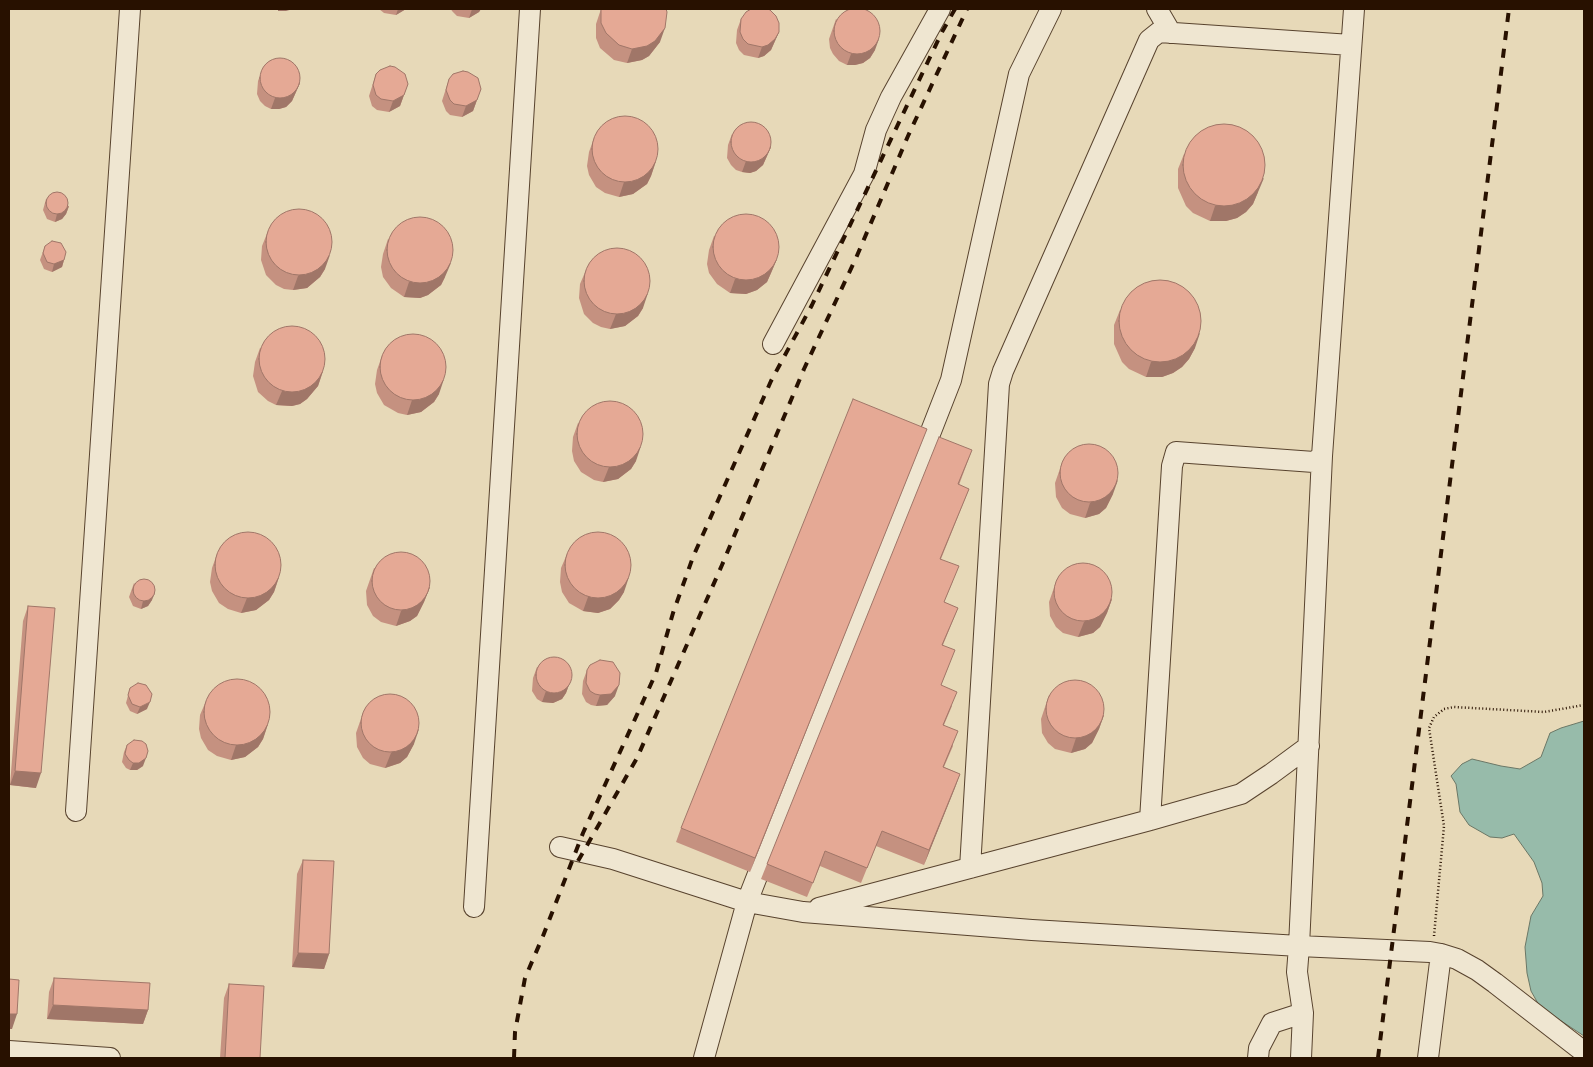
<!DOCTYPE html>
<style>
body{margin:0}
#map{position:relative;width:1593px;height:1067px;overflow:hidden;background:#e7d9b8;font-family:"IM FELL English",serif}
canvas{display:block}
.frame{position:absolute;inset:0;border:10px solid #281100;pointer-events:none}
</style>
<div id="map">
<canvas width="1593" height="1067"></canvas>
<div class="frame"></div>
</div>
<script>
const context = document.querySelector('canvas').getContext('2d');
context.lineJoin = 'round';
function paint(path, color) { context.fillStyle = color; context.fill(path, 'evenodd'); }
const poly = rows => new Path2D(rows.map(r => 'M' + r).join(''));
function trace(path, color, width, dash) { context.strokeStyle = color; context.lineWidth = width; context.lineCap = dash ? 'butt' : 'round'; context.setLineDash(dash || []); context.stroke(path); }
const water = poly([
 [1584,721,1584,1036,1540,1007,1531,991,1527,973,1525,947,1531,916,1543,896,1542,883,1534,862,1514,834,1502,838,1490,837,1469,825,1460,812,1456,784,1451,776,1462,764,1472,759,1501,766,1520,769,1541,757,1550,733,1561,728,1584,721]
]);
paint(water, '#97bbaa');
trace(water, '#6b7766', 1);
const minor = poly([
 [1157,9,1171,33],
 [773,344,864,174,876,130,891,97,940,9],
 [76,811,130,9],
 [1150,820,1172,466,1176,452,1314,462,1322,456],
 [560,847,613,859,747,902,803,912,1032,930,1299,946,1322,456,1354,9],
 [970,868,999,384,1003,371,1149,40,1159,32,1351,45],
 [474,907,530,9],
 [819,908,1150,820,1241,794,1271,774,1309,746],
 [9,1051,110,1058],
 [704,1058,747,902,951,380,1019,74,1051,9],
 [1258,1058,1259,1048,1272,1023,1303,1013],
 [1301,1058,1303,1013,1297,972,1299,946,1430,952,1441,954,1457,959,1477,970,1495,983,1584,1052],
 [1428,1058,1441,954]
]);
trace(minor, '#58432e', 22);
trace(poly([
 [1434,936,1444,826,1429,728,1434,717,1444,709,1454,707,1544,712,1584,705]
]), '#281100', 2.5, [1, 2.5]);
trace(minor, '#efe6d1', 20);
trace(poly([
 [578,861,637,758,722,565,804,369,856,258,908,136,967,9],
 [514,1058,515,1032,525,978,543,936,583,833,656,673,673,613,693,557,771,381,812,305,942,32,955,9],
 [1378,1058,1509,9]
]), '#281100', 4, [9, 9]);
paint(poly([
 [379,9,406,9,396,15,384,13],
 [451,9,481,9,479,12,469,18,457,16,452,11],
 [601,9,660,42,649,56,642,60,627,63,614,60,600,48,596,38,596,24],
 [741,19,779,32,771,50,764,56,758,58,744,55,739,50,736,43,737,30],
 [836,19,875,50,870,58,863,63,855,65,847,65,839,61,833,54,830,48,829,39],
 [262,70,300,83,292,101,286,107,279,109,271,109,265,106,260,101,257,94,258,81],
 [376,74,408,84,400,106,389,112,377,110,372,106,369,96],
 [449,79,481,89,473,111,462,117,450,115,446,111,442,101],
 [732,134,771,147,763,165,756,171,750,173,742,172,736,170,731,165,727,158,728,145],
 [594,138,656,161,651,176,647,184,633,194,619,197,605,193,596,187,589,175,587,166,589,152],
 [1184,154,1258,192,1253,204,1246,212,1237,218,1226,221,1210,221,1193,213,1186,206,1178,188,1178,169],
 [46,199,69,206,66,214,62,219,55,222,47,219,43,210],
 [268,231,325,269,320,277,307,288,293,290,284,289,276,285,266,275,261,260,262,246],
 [714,236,777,259,771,273,767,282,757,290,746,294,730,293,717,284,709,273,707,264,709,250],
 [388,239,445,277,441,285,428,295,420,298,404,297,391,288,383,277,381,267,383,254],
 [45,246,64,260,62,267,52,272,44,269,40,260],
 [586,270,643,308,638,316,625,326,610,329,601,327,593,323,584,314,579,298,580,284],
 [1120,310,1195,348,1189,359,1182,367,1173,373,1162,377,1146,377,1129,369,1122,362,1114,344,1114,325],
 [260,348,323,371,318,386,307,399,300,404,292,406,276,405,268,401,258,392,253,376,255,362],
 [382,356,439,394,434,402,421,412,407,415,398,413,384,405,377,393,375,384,377,370],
 [578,423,636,461,631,469,618,479,603,482,594,480,581,472,574,461,572,451,573,437],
 [921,443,750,872,676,842,681,828],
 [972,450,959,485,969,489,941,559,953,581,944,602,958,608,943,645,949,665,941,685,952,706,944,725,953,746,944,767,960,774,924,865,876,846,861,883,820,866,807,897,761,879,767,864],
 [1063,460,1113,494,1106,508,1099,514,1085,518,1070,514,1062,508,1056,497,1055,483],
 [217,554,279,577,274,592,269,600,256,610,241,613,228,609,219,603,212,591,210,582,212,568],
 [567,554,624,592,619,600,610,609,598,613,583,611,569,603,562,592,560,582,561,568],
 [374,568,430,587,424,602,417,616,410,621,396,626,381,622,373,616,367,605,366,591],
 [1057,579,1112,599,1107,613,1100,627,1093,633,1078,637,1063,633,1056,627,1050,616,1049,602],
 [134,583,152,600,148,606,141,609,133,606,129,597],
 [28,606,36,788,10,785,23,621],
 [537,667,570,682,566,693,562,699,553,703,542,702,537,699,532,691,533,678],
 [587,670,615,696,607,705,596,706,591,705,586,702,582,694,583,681],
 [130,688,147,709,137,714,130,711,126,703],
 [1049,695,1104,715,1099,729,1092,743,1085,749,1071,753,1055,749,1048,743,1042,733,1041,719],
 [206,701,268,724,263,739,258,747,245,757,231,760,217,756,208,750,201,738,199,729,200,715],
 [364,710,414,744,407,757,400,763,385,768,370,764,363,758,357,747,356,733],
 [127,745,143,766,137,770,130,770,126,768,122,762,124,752],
 [303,860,329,954,324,969,292,967,297,874],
 [54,978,148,1010,143,1024,47,1019,49,992],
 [229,984,260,1058,220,1058,224,998]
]), '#c59180');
paint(poly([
 [278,9,293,9,286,11,278,11],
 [398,9,406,9,396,15],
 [472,9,481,9,479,12,469,18],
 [665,28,660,42,649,56,642,60,627,63,632,49],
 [779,32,771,50,764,56,758,58,762,47],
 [879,39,875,50,870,58,863,63,855,65,847,65,851,54],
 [300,83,292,101,286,107,279,109,271,109,275,98],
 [404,95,400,106,389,112,393,101],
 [477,100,473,111,462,117,466,106],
 [771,147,763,165,756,171,750,173,742,172,746,161],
 [656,161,651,176,647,184,633,194,619,197,624,182],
 [1264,178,1253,204,1246,212,1237,218,1226,221,1210,221,1215,206],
 [69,206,66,214,62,219,55,222,57,214],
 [330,255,325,269,320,277,307,288,293,290,298,276],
 [777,259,771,273,767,282,757,290,746,294,730,293,735,279],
 [64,260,62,267,52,272,54,264],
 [451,263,445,277,441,285,428,295,420,298,404,297,409,282],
 [648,293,643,308,638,316,625,326,610,329,616,314],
 [1200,333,1195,348,1189,359,1182,367,1173,373,1162,377,1146,377,1151,362],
 [323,371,318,386,307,399,300,404,292,406,276,405,282,391],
 [444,379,439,394,434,402,421,412,407,415,412,400],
 [927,429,921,443,750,872,755,858],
 [641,446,636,461,631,469,618,479,603,482,609,467],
 [1118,480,1113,494,1106,508,1099,514,1085,518,1090,503],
 [279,577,274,592,269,600,256,610,241,613,247,598],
 [629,577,624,592,619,600,610,609,598,613,583,611,588,597],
 [430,587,424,602,417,616,410,621,396,626,401,611],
 [155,593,152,600,148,606,141,609,143,601],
 [1112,599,1107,613,1100,627,1093,633,1078,637,1084,622],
 [570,682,566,693,562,699,553,703,542,702,546,691],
 [619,685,615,696,607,705,596,706,600,695],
 [150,702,147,709,137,714,140,707],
 [1104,715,1099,729,1092,743,1085,749,1071,753,1076,738],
 [268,724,263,739,258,747,245,757,231,760,236,745],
 [419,729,414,744,407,757,400,763,385,768,391,753],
 [146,758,143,766,137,770,130,770,133,763],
 [15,771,41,773,36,788,10,785],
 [960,774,955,788,924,865,929,850],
 [298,953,329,954,324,969,292,967],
 [53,1005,148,1010,143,1024,47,1019],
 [9,1014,17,1014,12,1029,9,1029]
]), '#a07668');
const building = poly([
 '834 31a23 23 0 1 1 46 0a23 23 0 1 1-46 0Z',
 [601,9,666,9,667,12,665,28,655,41,647,46,632,49,619,45,606,33,601,23,601,9],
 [751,9,768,9,770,10,776,16,779,23,779,32,775,39,768,45,762,47,748,44,743,39,740,32,741,19,746,12,751,9],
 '260 78a20 20 0 1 1 40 0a20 20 0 1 1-40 0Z',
 [390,66,395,67,405,74,408,84,404,95,393,101,381,99,376,95,373,85,376,74,380,70,390,66],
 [463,71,468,72,478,78,481,89,477,100,466,106,454,104,450,100,446,90,449,79,453,74,463,71],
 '592 149a33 33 0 1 1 66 0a33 33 0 1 1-66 0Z',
 '731 142a20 20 0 1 1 40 0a20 20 0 1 1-40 0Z',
 '1183 165a41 41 0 1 1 82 0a41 41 0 1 1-82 0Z',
 '46 203a11 11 0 1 1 22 0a11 11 0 1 1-22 0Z',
 '266 242a33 33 0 1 1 66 0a33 33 0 1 1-66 0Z',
 '713 247a33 33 0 1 1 66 0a33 33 0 1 1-66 0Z',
 '387 250a33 33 0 1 1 66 0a33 33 0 1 1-66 0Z',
 [52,241,61,243,66,252,64,260,54,264,47,262,43,253,45,246,52,241],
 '584 281a33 33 0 1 1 66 0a33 33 0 1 1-66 0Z',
 '1119 321a41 41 0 1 1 82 0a41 41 0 1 1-82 0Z',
 '259 359a33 33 0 1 1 66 0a33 33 0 1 1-66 0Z',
 '380 367a33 33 0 1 1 66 0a33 33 0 1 1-66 0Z',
 [853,399,927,429,755,858,681,828,853,399],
 '577 434a33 33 0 1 1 66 0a33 33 0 1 1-66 0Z',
 [939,437,972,450,958,484,969,489,940,559,959,566,944,602,958,608,942,645,955,650,941,685,957,692,943,725,958,731,943,767,960,774,929,850,882,831,867,868,825,851,813,883,767,864,939,437],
 '1060 473a29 29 0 1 1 58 0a29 29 0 1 1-58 0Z',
 '215 565a33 33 0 1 1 66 0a33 33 0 1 1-66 0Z',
 '565 565a33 33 0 1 1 66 0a33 33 0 1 1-66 0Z',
 '372 581a29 29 0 1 1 58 0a29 29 0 1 1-58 0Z',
 '1054 592a29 29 0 1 1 58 0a29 29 0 1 1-58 0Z',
 '133 590a11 11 0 1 1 22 0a11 11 0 1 1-22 0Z',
 [28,606,55,608,41,773,15,771,28,606],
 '536 675a18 18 0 1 1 36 0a18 18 0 1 1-36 0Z',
 [600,660,613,662,620,673,619,685,611,694,600,695,595,694,590,691,586,683,587,670,590,665,600,660],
 '204 712a33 33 0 1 1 66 0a33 33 0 1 1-66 0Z',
 '1046 709a29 29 0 1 1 58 0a29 29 0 1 1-58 0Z',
 [138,683,146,685,152,694,150,702,140,707,132,704,128,695,130,688,138,683],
 '361 723a29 29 0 1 1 58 0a29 29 0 1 1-58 0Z',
 [134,740,142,741,146,744,148,751,146,758,139,763,133,763,129,760,125,754,127,745,134,740],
 [303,860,334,861,329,954,298,953,303,860],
 [54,978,150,983,148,1010,53,1005,54,978],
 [9,979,19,980,17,1014,9,1014,9,979],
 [229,984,264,986,260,1058,225,1058,229,984]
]);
paint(building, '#e5a995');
trace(building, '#a07668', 1);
</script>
